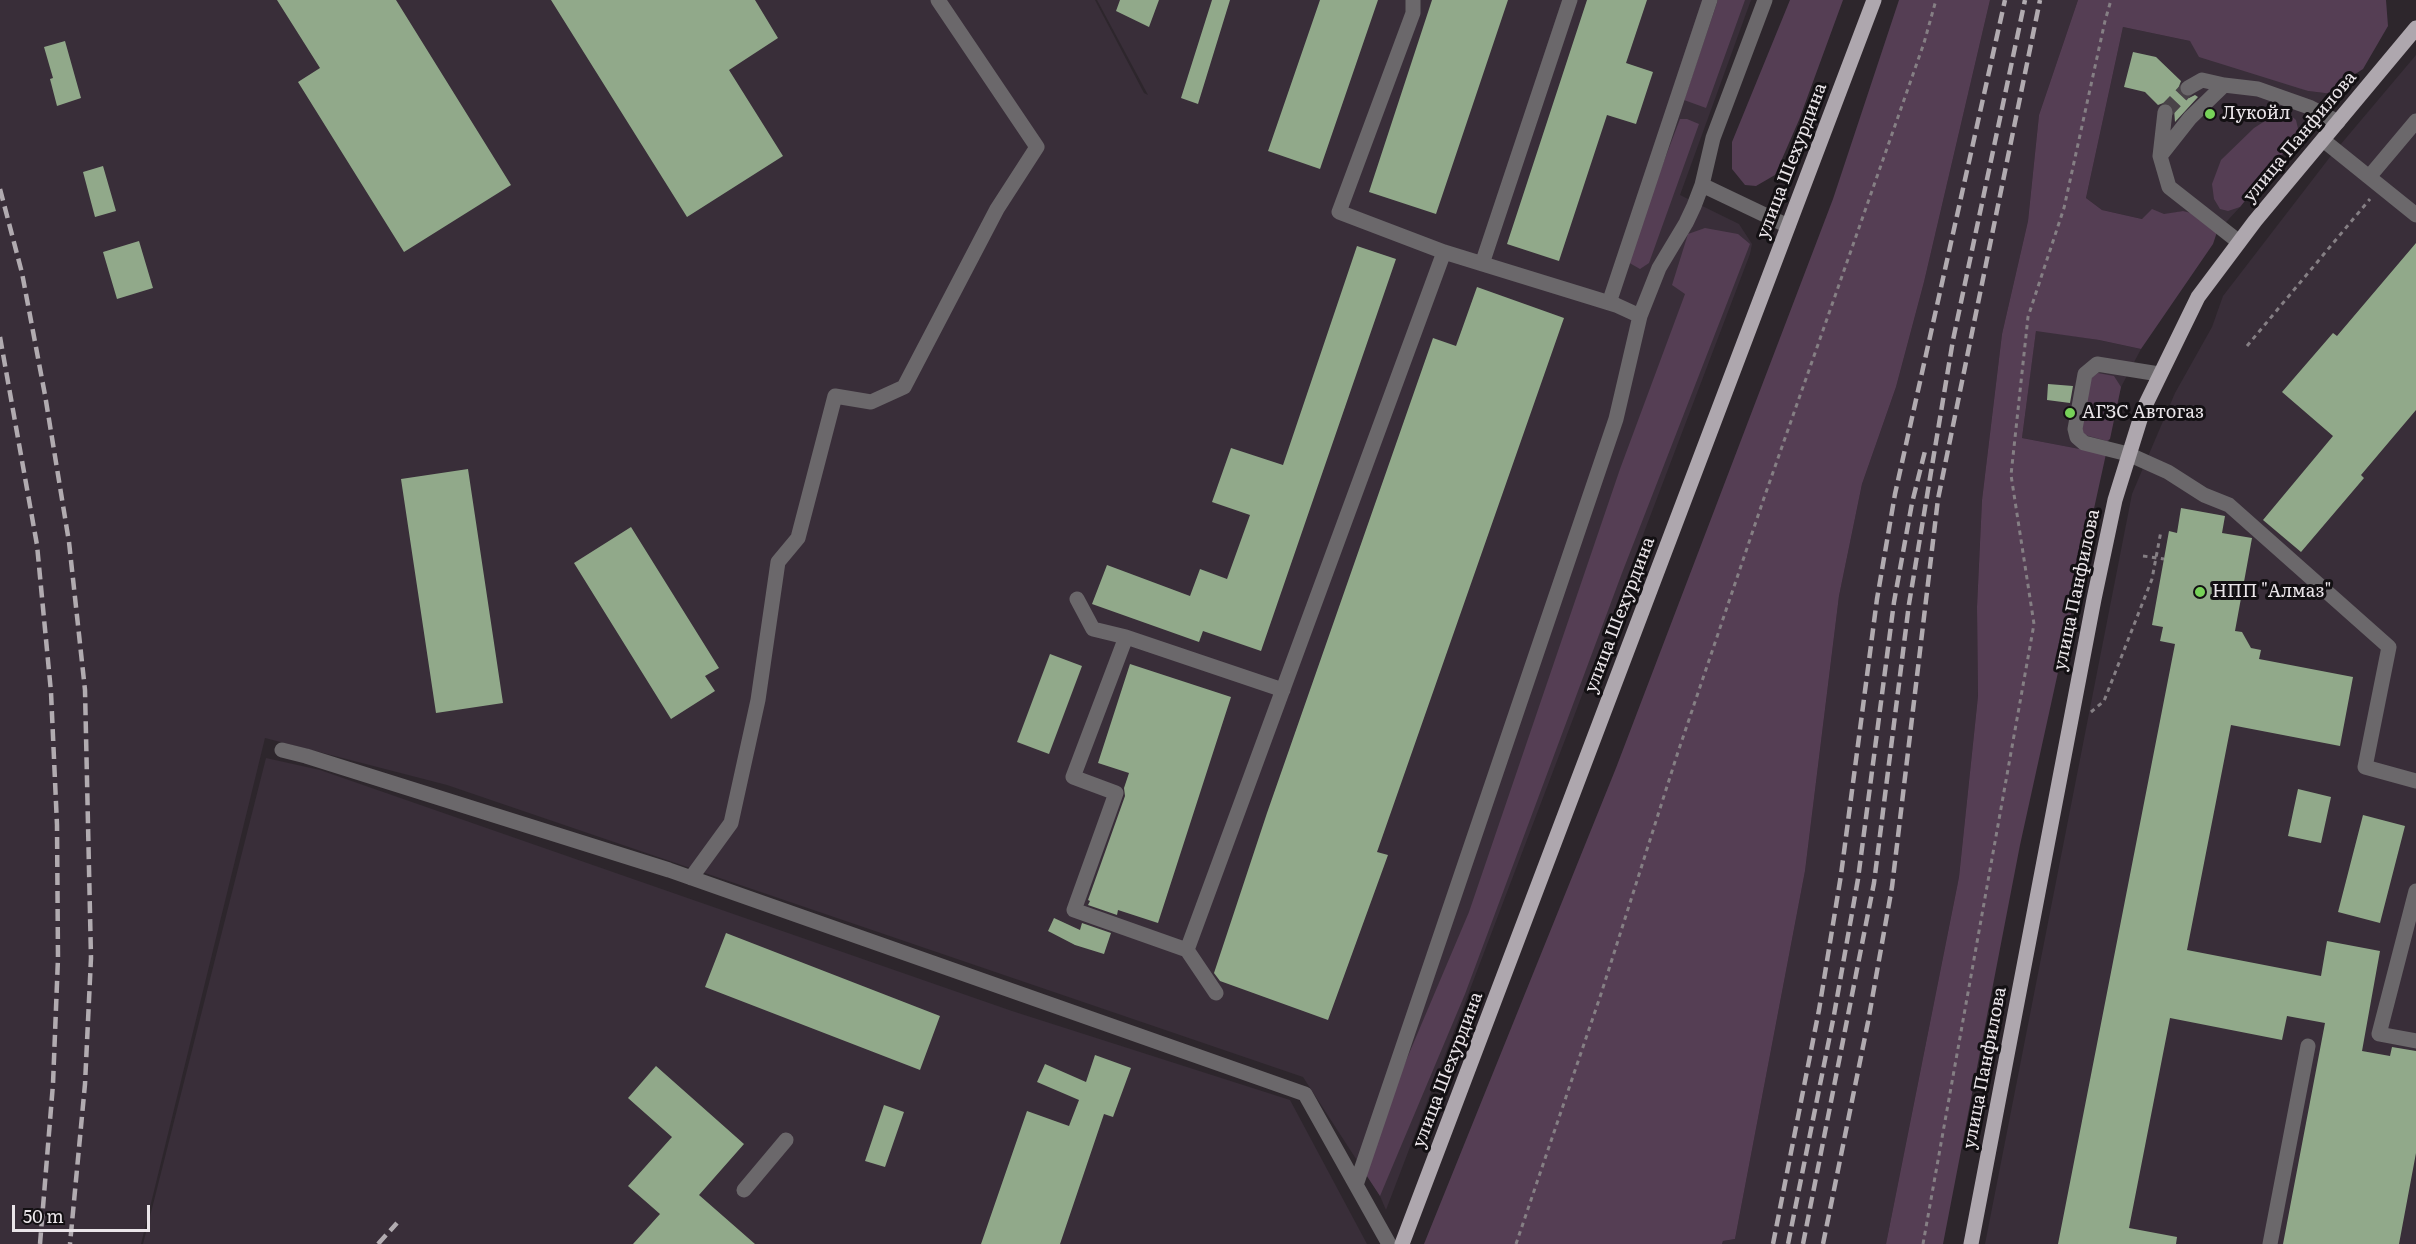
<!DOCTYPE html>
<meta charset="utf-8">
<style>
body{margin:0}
#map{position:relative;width:2416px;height:1244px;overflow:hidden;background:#2d262c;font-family:Literata,serif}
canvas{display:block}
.scale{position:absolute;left:12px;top:1205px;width:138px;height:27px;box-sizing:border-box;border:3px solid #eae5e9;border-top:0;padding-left:8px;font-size:18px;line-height:21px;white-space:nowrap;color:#eae5e9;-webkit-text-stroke:4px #131013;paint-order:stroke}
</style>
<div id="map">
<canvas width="2416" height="1244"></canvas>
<div class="scale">50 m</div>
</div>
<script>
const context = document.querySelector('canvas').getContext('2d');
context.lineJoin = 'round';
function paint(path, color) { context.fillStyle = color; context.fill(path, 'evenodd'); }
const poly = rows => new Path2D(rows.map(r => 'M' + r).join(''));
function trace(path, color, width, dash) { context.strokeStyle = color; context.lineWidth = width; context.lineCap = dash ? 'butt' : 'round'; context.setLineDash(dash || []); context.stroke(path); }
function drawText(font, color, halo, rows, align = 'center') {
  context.font = font + ' Literata,serif'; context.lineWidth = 6; context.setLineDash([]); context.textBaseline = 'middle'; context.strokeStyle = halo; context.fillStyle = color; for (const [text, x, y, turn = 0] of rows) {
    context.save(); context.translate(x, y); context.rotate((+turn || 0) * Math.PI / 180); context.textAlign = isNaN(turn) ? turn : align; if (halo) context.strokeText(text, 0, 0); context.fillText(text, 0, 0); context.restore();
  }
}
paint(poly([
 [0,0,1095,0,1144,93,1148,95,1097,0,1751,0,1680,195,1739,224,1752,244,1750,254,1386,1210,1380,1196,1303,1077,447,785,265,738,141,1244,0,1244],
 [1990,0,2078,0,2039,115,2028,221,2002,334,1982,500,1977,607,1978,696,1959,877,1886,1244,1722,1244,1723,1241,1735,1239,1805,871,1839,596,1862,484,1896,387,1924,282],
 [2123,27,2190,41,2308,91,2333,94,2240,207,2217,232,2183,211,2142,219,2102,210,2086,198],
 [2416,55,2416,1244,1985,1244,2132,494,2175,393,2212,327,2223,296,2330,157],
 [2036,330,2099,340,2141,349,2121,387,2106,454,2022,438],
 [266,758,320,770,1012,1011,1290,1100,1367,1244,143,1244]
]), '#392e39');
paint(poly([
 [1718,0,1745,0,1706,108,1684,100],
 [1790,0,1843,0,1799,120,1775,175,1756,186,1745,185,1732,169,1732,142],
 [1899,0,1990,0,1924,282,1896,387,1862,484,1839,596,1805,871,1735,1239,1723,1241,1722,1244,1424,1244,1616,768,1833,199],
 [2078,0,2386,0,2388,26,2363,69,2343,82,2333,94,2308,91,2199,57,2190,41,2123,27,2086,198,2102,210,2142,219,2152,209,2164,214,2183,211,2195,214,2217,232,2213,244,2141,349,2099,340,2036,331,2022,438,2106,454,2020,845,1943,1244,1886,1244,1959,877,1978,696,1977,607,1982,500,2002,334,2028,221,2039,115],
 [2288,113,2296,120,2299,133,2240,207,2228,211,2220,209,2214,199,2212,184,2221,160,2254,128,2265,121],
 [1680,119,1687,119,1699,124,1649,263,1640,269,1626,261],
 [1705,228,1738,234,1750,244,1622,573,1465,994,1380,1196,1361,1167,1469,912,1620,469,1685,294,1672,285,1688,234],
 [2098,373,2114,376,2121,387,2110,439,2107,441,2081,434,2089,380]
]), '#553e54');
paint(poly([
 [277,0,396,0,511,185,404,252,298,82,320,68],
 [551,0,755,0,778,38,729,70,783,156,687,217],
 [1120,0,1159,0,1149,27,1116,11],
 [1212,0,1230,0,1198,104,1181,98],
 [1320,0,1378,0,1320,169,1268,151],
 [1432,0,1508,0,1436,214,1369,192],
 [1587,0,1647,0,1626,63,1653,72,1636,124,1607,115,1559,261,1507,244],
 [65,41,81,98,57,106,50,79,53,78,44,47],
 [2133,52,2156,57,2181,81,2178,89,2183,96,2189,98,2195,95,2198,97,2175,122,2174,109,2170,104,2166,102,2158,105,2145,92,2124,87],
 [103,166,116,211,95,217,83,172],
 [139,241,153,288,117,299,103,252],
 [2416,243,2416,410,2361,475,2364,478,2301,552,2263,520,2333,436,2282,392,2333,333,2337,336],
 [1357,246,1396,259,1261,651,1203,631,1199,642,1092,604,1107,565,1190,596,1200,569,1227,579,1250,515,1212,502,1231,448,1283,465],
 [1477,287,1564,318,1377,852,1388,855,1328,1020,1220,981,1214,973,1267,813,1433,338,1456,346],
 [2048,384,2073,386,2070,403,2047,400],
 [468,469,503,703,436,713,401,479],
 [2181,508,2225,516,2222,533,2252,538,2235,631,2242,632,2251,648,2261,650,2259,659,2353,677,2340,746,2231,725,2187,950,2321,976,2327,941,2380,951,2362,1051,2390,1056,2392,1047,2416,1051,2416,1153,2399,1244,2283,1244,2325,1023,2287,1016,2282,1040,2170,1018,2129,1228,2177,1237,2176,1244,2058,1244,2175,644,2160,641,2163,627,2152,625,2169,531,2177,533],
 [631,527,719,668,705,676,715,691,671,719,574,563],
 [1050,654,1082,666,1049,754,1017,742],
 [1130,664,1231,697,1158,923,1118,910,1117,915,1088,905,1090,901,1088,900,1125,796,1124,788,1129,773,1098,763],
 [2298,789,2331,797,2321,843,2288,836],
 [2363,815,2405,826,2380,923,2338,912],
 [1054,918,1080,930,1082,923,1111,933,1104,954,1075,945,1048,931],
 [726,933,940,1016,920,1070,705,987],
 [1095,1055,1131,1068,1113,1117,1104,1114,1060,1244,981,1244,1027,1111,1069,1126,1079,1100,1037,1082,1045,1064,1086,1082],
 [656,1066,744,1144,699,1195,755,1244,633,1244,660,1214,628,1186,672,1137,628,1098],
 [884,1105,904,1112,885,1167,865,1161]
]), '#91a98a');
trace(poly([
 [2165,112,2188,88]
]), '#494348', 15, [15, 8]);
trace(poly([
 [2247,346,2370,199],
 [2143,556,2164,559],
 [2091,712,2104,701,2152,579,2161,531],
 [1516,1244,1601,994,1678,752,1764,498,1924,43,1936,0],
 [1923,1244,2034,624,2011,475,2028,317,2064,208,2105,21,2111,0]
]), '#857f84', 3, [4.5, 4.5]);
trace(poly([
 [1413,0,1413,13,1339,212,1444,252,1616,305,1640,316],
 [2188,88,2202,80,2224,85],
 [2323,140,2416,215],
 [2160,156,2165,112],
 [2369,177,2416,121],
 [1702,185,1788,226],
 [2239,242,2169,187,2160,156,2190,118,2224,85,2258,89,2309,107,2338,122],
 [1482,264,1570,0],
 [1609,303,1710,0],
 [2159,374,2097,364,2085,374,2075,429,2077,437,2084,443,2128,454,2168,472,2204,495,2229,505,2389,647,2365,767,2416,781],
 [1077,599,1093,629,1126,637],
 [1283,690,1126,637,1073,777,1116,793,1074,910,1187,950,1444,252],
 [282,750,306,756,669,870,1305,1094,1389,1244],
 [691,878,731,823,758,700,778,562,798,538,835,396,871,402,904,387,997,209,1037,147,938,0],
 [2416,891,2379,1034,2416,1041],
 [1187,950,1216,993],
 [1356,1185,1616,419,1640,316,1659,268,1686,223,1694,206,1702,185,1713,138,1765,0],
 [744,1190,786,1140],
 [2270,1244,2308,1046]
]), '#6b686b', 15);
trace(poly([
 [1402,1244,1874,0],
 [1971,1244,2094,599,2115,500,2143,410,2198,297,2255,221,2416,28]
]), '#aea7ae', 15);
trace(poly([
 [0,189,22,273,45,395,69,542,85,690,91,958,85,1084,70,1244],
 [0,337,37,545,51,692,57,825,58,958,53,1084,40,1244],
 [378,1244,397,1223],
 [1773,1244,1819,1010,1841,875,1877,599,1895,494,2005,0],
 [1788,1244,1834,1015,1858,879,1894,602,1912,503,1926,447],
 [1803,1244,1874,883,1909,604,1953,340,2025,0],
 [1823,1244,1868,1022,1892,887,1938,499,2040,0]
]), '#b1abb0', 4.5, [12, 6]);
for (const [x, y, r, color] of [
 [2210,114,6,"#77d259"],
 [2070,413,6,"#77d259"],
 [2200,592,6,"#77d259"]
]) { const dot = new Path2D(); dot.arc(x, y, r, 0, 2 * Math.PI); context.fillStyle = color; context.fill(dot); trace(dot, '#131013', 2); }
drawText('18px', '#eae5e9', '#131013', [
 ["Лукойл",2222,114],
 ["АГЗС Автогаз",2082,413],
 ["НПП \"Алмаз\"",2212,592]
], 'left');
drawText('18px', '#eae5e9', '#131013', [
 ["улица Панфилова",2300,137,-50],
 ["улица Шехурдина",1792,161,-69],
 ["улица Панфилова",2077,590,-78],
 ["улица Шехурдина",1620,615,-69],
 ["улица Панфилова",1985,1068,-79],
 ["улица Шехурдина",1448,1070,-69]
]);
</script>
